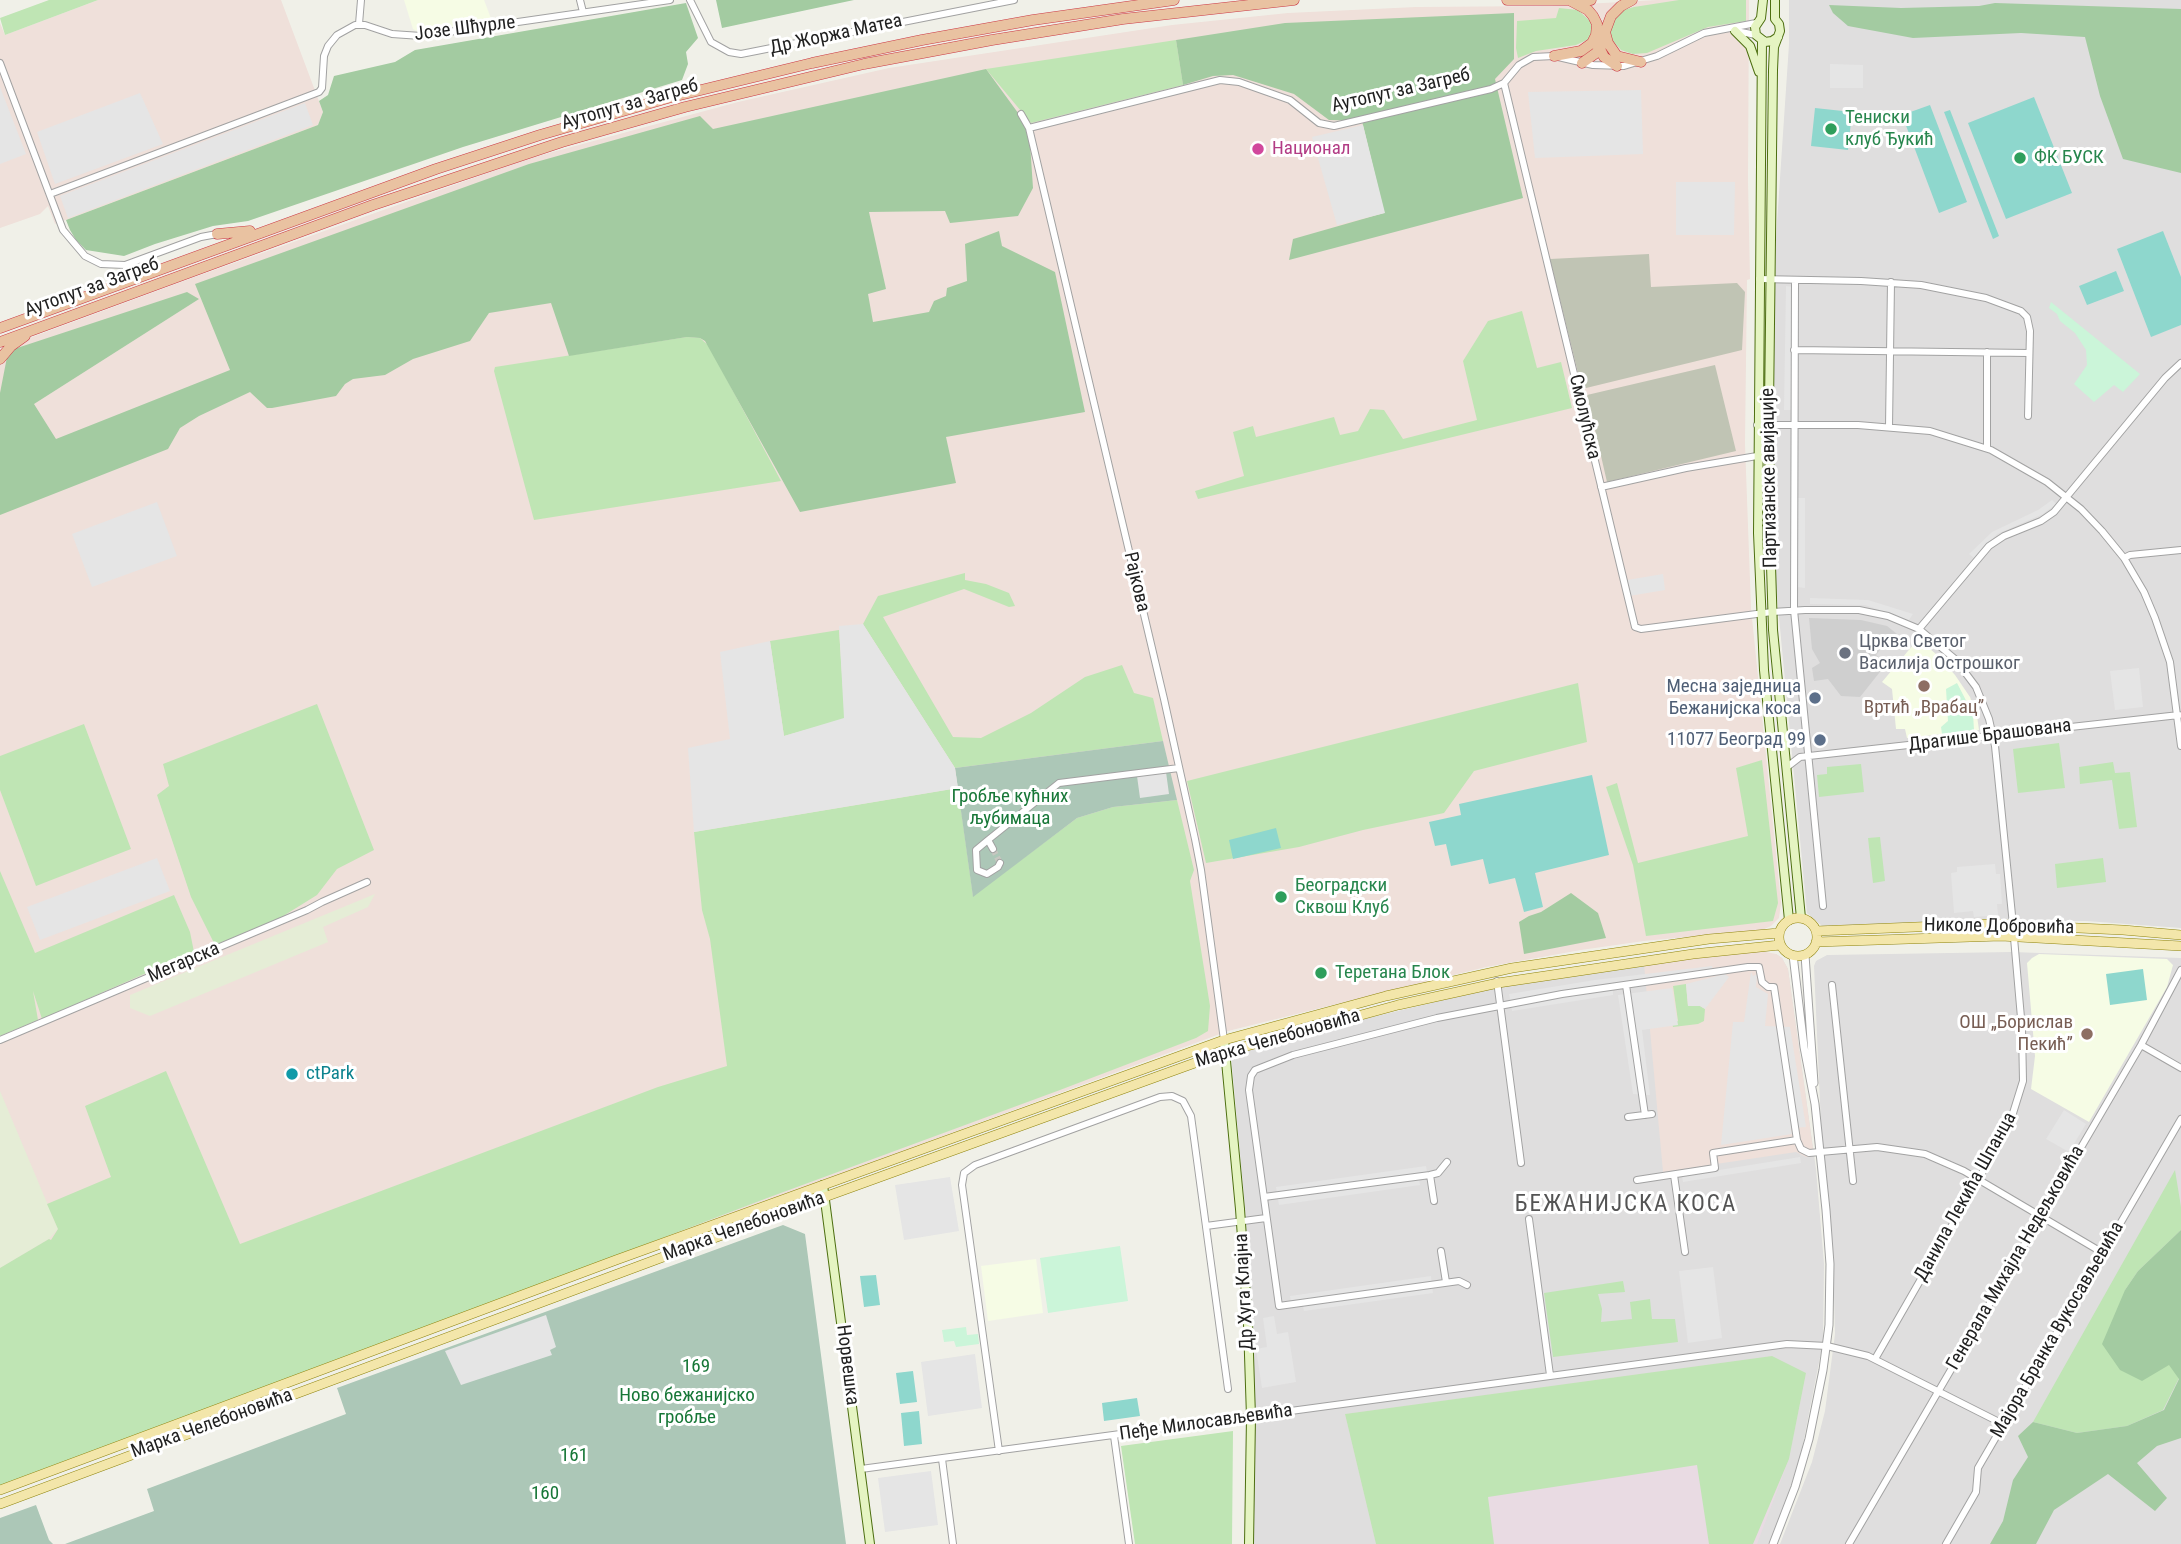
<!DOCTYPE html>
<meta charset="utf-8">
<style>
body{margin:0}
canvas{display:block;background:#f0f0e8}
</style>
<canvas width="2181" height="1544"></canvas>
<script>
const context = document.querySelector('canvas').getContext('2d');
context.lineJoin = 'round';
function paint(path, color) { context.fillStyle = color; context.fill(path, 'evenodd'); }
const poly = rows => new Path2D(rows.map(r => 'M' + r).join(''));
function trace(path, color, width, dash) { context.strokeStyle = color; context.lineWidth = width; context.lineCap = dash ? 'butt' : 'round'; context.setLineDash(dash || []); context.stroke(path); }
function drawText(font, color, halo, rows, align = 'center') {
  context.font = font + ' "Roboto Condensed",sans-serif'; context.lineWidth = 6; context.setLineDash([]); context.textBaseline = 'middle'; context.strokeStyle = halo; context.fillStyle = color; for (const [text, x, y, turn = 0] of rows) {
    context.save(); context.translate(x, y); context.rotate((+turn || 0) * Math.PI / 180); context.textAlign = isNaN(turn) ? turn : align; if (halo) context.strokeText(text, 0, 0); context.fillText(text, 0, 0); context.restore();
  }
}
paint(poly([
 [1789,0,2181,0,2181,928,2086,921,1997,921,1822,926,1807,913,1775,575,1772,459,1776,238,1789,44],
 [2012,952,2181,958,2181,1544,1780,1544,1812,1462,1825,1411,1835,1334,1833,1257,1821,1125,1814,966,1816,961,1827,955],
 [1776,954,1782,958,1788,969,1816,1169,1824,1264,1823,1342,1801,1454,1781,1516,1768,1544,1252,1544,1255,1421,1245,1208,1231,1055,1305,1033,1499,987,1694,957]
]), '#dfdede');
paint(poly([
 [98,0,281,0,323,112,318,125,55,224,48,206,40,214,0,228,0,23,5,35],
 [1657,0,1749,0,1748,180,1750,279,1747,280,1745,444,1751,608,1781,903,1779,918,1771,926,1762,930,1644,941,1581,950,1486,967,1228,1031,821,1181,348,1349,0,1482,0,349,192,278,527,159,738,102,889,68,1172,25,1288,13,1416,7,1549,6],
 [1761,951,1776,954,1782,958,1788,969,1814,1156,1806,1157,1796,1152,1663,1172,1644,964]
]), '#efe0da');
paint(poly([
 [1772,1356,1806,1373,1789,1459,1757,1544,1376,1544,1345,1414]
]), '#e9dbe3');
paint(poly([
 [404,0,484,0,492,21,419,32,413,29],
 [1918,639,1936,654,1955,675,1970,697,1977,716,1979,730,1907,738,1905,729,1896,729,1892,689,1882,682],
 [2039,954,2167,959,2173,965,2167,987,2089,1122,2031,1089,2035,1056,2027,963,2032,958],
 [1036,1259,1043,1313,988,1321,981,1266]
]), '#f6fce5');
paint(poly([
 [1809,618,1861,620,1887,626,1897,634,1892,634,1876,655,1887,663,1860,697,1841,696,1828,679,1814,681,1812,668,1820,663,1812,649]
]), '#cfcfcf');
paint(poly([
 [1649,254,1651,287,1737,283,1745,292,1742,350,1582,389,1550,259],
 [1715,365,1736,451,1607,482,1587,395]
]), '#c0c4b4');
paint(poly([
 [375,894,368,907,323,927,328,942,150,1016,130,1008,130,995],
 [0,1091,58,1229,49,1239,0,1268]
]), '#e5edd6');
paint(poly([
 [49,0,98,0,5,35,0,18],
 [1679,0,1746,0,1746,21,1708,27,1647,53,1633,54,1621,50,1612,40,1609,29,1620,11,1634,7],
 [1559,8,1578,10,1590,21,1593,31,1589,39,1576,45,1536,51,1518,58,1516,48,1517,21,1556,18],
 [1176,40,1183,85,1031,123,986,69],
 [1522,311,1537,368,1561,362,1572,408,1198,499,1195,491,1244,476,1233,432,1253,426,1256,437,1334,417,1340,435,1358,431,1370,409,1384,410,1403,439,1477,420,1463,361,1488,321],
 [687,337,700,338,709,346,781,481,534,520,494,371,495,367],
 [965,573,965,580,986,584,1009,593,1015,606,1009,607,964,589,883,617,953,737,981,738,1031,713,1085,677,1122,665,1134,693,1153,698,1163,741,955,768,863,624,878,596],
 [839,630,845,719,784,736,770,641],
 [1578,683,1587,742,1474,771,1444,813,1363,830,1299,847,1206,863,1187,781],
 [317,704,374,850,337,869,317,895,280,918,215,945,191,897,157,795,169,786,163,764],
 [84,724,131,849,36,886,0,790,0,756],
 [2059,743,2065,788,2018,793,2013,749],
 [1762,760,1778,903,1773,921,1646,936,1633,865,1606,787,1617,783,1638,863,1748,836,1736,768],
 [2113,762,2115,773,2130,772,2137,827,2119,829,2112,780,2080,784,2079,767],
 [1861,764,1864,792,1819,797,1817,775,1827,774,1827,767],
 [958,788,973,896,1077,818,1113,807,1177,800,1194,870,1190,881,1210,1006,1208,1031,1196,1038,1060,1090,770,1197,126,1442,0,1487,0,1268,49,1239,51,1240,58,1229,47,1204,111,1177,85,1106,166,1071,240,1244,658,1087,727,1066,710,939,702,910,694,832],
 [1880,837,1885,881,1873,883,1868,838],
 [2103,858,2106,882,2057,888,2055,864],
 [0,871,35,953,174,895,190,932,194,952,42,1019,33,991,38,1020,0,1036],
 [1686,984,1688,1006,1700,1006,1705,1009,1704,1021,1698,1024,1673,1027,1672,1023,1678,1021,1673,986],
 [2175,1170,2181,1207,2181,1230,2138,1271,2125,1290,2179,1378,2163,1410,2127,1426,2077,1433,2033,1422],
 [1623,1281,1625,1292,1598,1294,1602,1309,1601,1322,1632,1319,1630,1302,1650,1299,1652,1319,1675,1319,1678,1342,1553,1357,1544,1293],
 [1772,1356,1806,1373,1789,1459,1753,1544,1709,1544,1697,1465,1488,1497,1494,1544,1376,1544,1345,1414],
 [1233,1431,1232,1544,1135,1544,1121,1446]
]), '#bfe5b4');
paint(poly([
 [716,0,854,0,722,28],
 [686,3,698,38,686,52,688,64,682,80,463,147,248,221,213,226,155,244,124,256,86,250,76,240,70,230,66,220,318,125,323,112,319,101,328,95,334,76,395,62,415,50],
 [1995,3,2181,9,2181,173,2123,159,2100,96,2085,37,2021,33,1913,38,1848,26,1833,13,1829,5,1901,8,1979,6],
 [1514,13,1514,59,1495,79,1523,198,1289,260,1293,239,1384,213,1362,121,1329,120,1294,94,1233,75,1213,76,1183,85,1176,40,1285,23],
 [986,69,1029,128,1033,188,1018,216,950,223,945,211,869,212,886,289,868,294,873,322,929,312,934,301,946,296,947,288,967,281,965,244,999,231,1002,246,1055,272,1085,412,946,437,956,483,800,512,705,341,700,338,687,337,569,356,551,303,489,313,470,341,413,359,385,375,353,379,345,384,336,396,272,408,267,408,250,392,199,416,180,428,168,449,0,515,0,393,7,357,11,350,187,292,199,299,34,404,56,439,230,370,195,284,529,164,700,116,713,129],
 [1571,893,1598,913,1606,938,1524,954,1519,922,1529,916,1541,912],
 [2181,1230,2181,1438,2157,1446,2137,1463,2167,1498,2155,1511,2108,1474,2054,1510,2036,1544,1990,1544,2003,1521,2013,1480,2028,1457,2018,1436,2033,1422,2077,1433,2127,1426,2164,1410,2179,1379,2169,1365,2142,1381,2120,1370,2102,1344,2125,1290,2138,1271]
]), '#a3cba1');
paint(poly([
 [1163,741,1177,800,1113,807,1077,818,973,897,955,768],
 [783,1225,805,1234,846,1544,65,1544,154,1511,147,1489,346,1414,337,1388],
 [36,1505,49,1540,53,1544,0,1544,0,1518]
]), '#acc7b7');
paint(poly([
 [2051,302,2140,374,2123,392,2114,385,2094,402,2074,384,2087,365,2086,350,2075,333,2060,321,2057,314,2049,308],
 [1957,683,1973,714,1974,730,1942,734,1941,727,1948,721,1946,689],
 [1120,1246,1128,1301,1048,1313,1040,1258],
 [966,1327,967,1335,978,1334,979,1344,956,1347,954,1341,944,1342,942,1330]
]), '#cbf5d9');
paint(poly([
 [2034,97,2072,193,2006,219,1968,123],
 [1930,105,1967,202,1939,213,1902,115],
 [1815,108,1852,112,1848,150,1811,146],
 [1950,110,1999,236,1993,239,1944,112],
 [2163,231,2181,277,2181,325,2151,337,2117,249],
 [2116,271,2124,291,2087,305,2079,286],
 [1592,775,1609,855,1535,873,1543,907,1524,912,1515,878,1489,884,1483,859,1451,866,1446,844,1435,846,1429,822,1461,815,1459,804],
 [1276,828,1281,848,1233,859,1229,840],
 [2143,969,2147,1000,2110,1005,2106,974],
 [876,1275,880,1305,864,1307,860,1276],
 [913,1371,917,1402,900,1404,896,1373],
 [1137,1398,1140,1416,1104,1421,1102,1403],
 [919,1411,922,1444,904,1446,901,1413]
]), '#8ed7cd');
paint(poly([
 [1830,64,1863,65,1863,88,1830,88],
 [0,87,26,154,0,164],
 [1641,90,1643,154,1535,158,1528,92],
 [140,93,163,144,55,184,37,132],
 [305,103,313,125,68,218,60,196],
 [1363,125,1385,213,1337,225,1312,137],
 [1676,182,1735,182,1734,235,1676,235],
 [1786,286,1793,287,1791,410,1784,410],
 [1796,498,1805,498,1805,588,1797,587],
 [2052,500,2056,504,2043,514,1997,534,1974,558,1969,554,1992,532,2038,510],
 [157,502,177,556,92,587,72,534],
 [1663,574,1665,590,1629,596,1627,580],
 [1810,598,1868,600,1913,614,1909,620,1865,605,1810,604],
 [863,624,955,768,958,788,694,832,688,748,730,739,720,652,770,641,784,736,844,718,839,626],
 [2139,668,2143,707,2115,710,2110,671],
 [1166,772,1169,794,1140,798,1137,776],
 [157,858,170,891,40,940,27,907],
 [1995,864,1996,874,2000,874,2002,904,1997,904,1998,915,1974,917,1973,911,1954,913,1951,873,1957,872,1957,867],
 [1712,966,1713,971,1613,983,1613,995,1512,1011,1509,994,1595,980],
 [1751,972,1753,976,1757,974,1756,987,1768,994,1765,1026,1790,1027,1806,1127,1791,1128,1792,1134,1721,1145,1733,1022,1744,1022],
 [1725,974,1729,977,1705,1009,1700,1006,1688,1006,1686,984],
 [1672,988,1678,1025,1642,1030,1650,1095,1633,1094,1618,995],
 [2064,1110,2086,1124,2069,1152,2046,1139],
 [1800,1157,1801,1163,1683,1182,1682,1176],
 [1426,1166,1427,1172,1277,1193,1276,1187],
 [950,1177,959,1231,904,1240,895,1185],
 [1419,1179,1420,1185,1279,1205,1278,1199],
 [1713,1267,1722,1338,1688,1343,1679,1271],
 [1431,1276,1433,1293,1304,1311,1303,1306,1292,1308,1290,1296],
 [546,1315,556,1347,550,1350,552,1355,461,1385,445,1351],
 [1274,1316,1277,1334,1288,1332,1296,1382,1262,1388,1256,1349,1267,1347,1263,1318],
 [975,1354,982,1408,928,1416,921,1362],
 [931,1471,938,1525,885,1532,878,1478]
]), '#e5e5e5');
trace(poly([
 [993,849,1000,863]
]), '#c7c7c0', 6, [6, 3]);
const minor = poly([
 [580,0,583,12],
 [690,0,711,42,729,52,741,54,1014,0],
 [359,24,361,0],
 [1736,31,1756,35],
 [0,63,63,230,85,256,101,264,125,265,201,237,217,234],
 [1504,83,1635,627,1641,629,1772,612,1805,610,1859,610,1888,616,1919,629,1955,659,1976,687,1989,719,1995,746,2012,915,2022,1029,2023,1081,2009,1126,1875,1359],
 [1021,114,1029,128,1164,699,1195,839,1201,870,1224,1040],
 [1029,128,1220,80,1239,82,1290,100,1319,123,1334,126,1491,89,1504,83,1519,65,1533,57,1554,56,1593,65,1624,66,1657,56,1704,33,1756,23],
 [50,194,319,92,322,88,324,56,328,46,337,35,355,25,365,25,392,34,421,36,670,0],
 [1759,279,1861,281,1921,285,1986,298,2021,311,2027,317,2030,331,2028,416],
 [1795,280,1794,610,1823,906],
 [1794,350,2029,353],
 [1757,425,1858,425,1930,431,1991,450,2047,482,2081,509,2102,531,2124,558,2144,592,2155,618,2170,662,2181,746],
 [1889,427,1891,282],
 [1987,448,1987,352],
 [1601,487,1686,468,1757,456],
 [2124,558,2130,555,2181,550],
 [1919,629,1989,546,2004,536,2041,521,2054,512,2165,378,2181,363],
 [1787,767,1800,757,2179,715],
 [988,840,1059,783,1179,768],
 [993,849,988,840,976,850,977,870,987,874,998,867,1000,863],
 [1497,981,1521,1163],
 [1626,985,1645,1115],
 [1832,985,1853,1181],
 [0,1040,307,910,322,902,367,882],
 [2141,1045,2181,1068],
 [1628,1117,1652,1114],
 [1430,1175,1438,1173,1447,1162],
 [1674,1175,1685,1252],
 [1637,1180,1715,1168,1713,1153,1797,1140],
 [1264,1197,1430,1175,1434,1201],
 [1529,1219,1550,1375],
 [1206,1226,1266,1218],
 [1441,1251,1446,1282],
 [1467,1285,1459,1281,1279,1306,1249,1090,1251,1076,1255,1070,1293,1055,1437,1018,1562,994,1748,967,1759,967,1762,982,1768,987,1774,987,1797,1140,1801,1149,1809,1153,1877,1147,1925,1154,1964,1171,2103,1253],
 [1114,1436,1129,1544],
 [999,1451,962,1185,964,1173,975,1165,1160,1097,1172,1096,1183,1101,1191,1116,1228,1389],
 [942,1459,953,1544],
 [861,1469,1787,1344,1827,1346,1868,1356,2003,1424],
 [1849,1544,2141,1045,2181,970],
 [1946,1544,1976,1492,1978,1468,2181,1119]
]);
const tertiary = poly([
 [1805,955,1814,1083],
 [1773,1544,1795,1487,1809,1439,1823,1370,1829,1325,1830,1264,1826,1210,1815,1104,1804,1047,1793,955]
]);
const secondary = poly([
 [1763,0,1761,18,1755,27,1756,35,1765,42,1772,41,1778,37],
 [1775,0,1775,19,1779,24,1780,31,1774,47,1773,70,1769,407,1770,533,1773,630,1801,918],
 [1735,31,1750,46,1759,72],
 [1762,40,1758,533,1764,670,1789,920],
 [1224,1040,1240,1209,1248,1324,1251,1417,1249,1544],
 [823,1185,870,1544]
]);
const primary = poly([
 '1779 937a19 19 0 1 1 38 0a19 19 0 1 1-38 0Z',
 [1816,931,1990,924,2123,930,2181,935],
 [1816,942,2001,936,2181,946],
 [0,1490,616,1260,1224,1040,1386,996,1512,968,1709,939,1779,933],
 [0,1504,808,1203,1225,1052,1398,1005,1498,983,1693,954,1780,945]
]);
const trunk = poly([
 [1507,0,1591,0],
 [1632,0,1621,6,1611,16,1605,32,1608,43,1617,56,1641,62],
 [1571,1,1588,10,1593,16,1597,24,1596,35,1600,49,1604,57,1617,66],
 [1554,56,1581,51,1592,43,1596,35],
 [1582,63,1596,53,1602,45],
 [217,234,250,231],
 [0,328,436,169,540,135,668,98,812,63,922,40,1033,20,1174,0],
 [0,342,373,205,562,142,685,107,864,64,992,40,1123,19,1294,0],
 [0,359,11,346,25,336]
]);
trace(minor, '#a2a2a2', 8);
trace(tertiary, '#a2a2a2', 9);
trace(secondary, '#4d6f10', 10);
trace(primary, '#8f850f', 10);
trace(trunk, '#cb3946', 11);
trace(minor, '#fff', 6);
trace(tertiary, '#fff', 7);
trace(secondary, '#e5f4c2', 8);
trace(primary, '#f3e6aa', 9);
trace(trunk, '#e9c2a1', 10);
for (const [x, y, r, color] of [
 [1831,129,7,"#2e9e5b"],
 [1258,149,7,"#d1479c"],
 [2020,158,7,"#2e9e5b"],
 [1845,653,7,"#6b7280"],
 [1924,686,7,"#8d6e63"],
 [1815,698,7,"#5c6f8a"],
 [1820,740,7,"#5c6f8a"],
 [1281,897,7,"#2e9e5b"],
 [1321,973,7,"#2e9e5b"],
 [2087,1034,7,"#8d6e63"],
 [292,1074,7,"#0f9aa8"]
]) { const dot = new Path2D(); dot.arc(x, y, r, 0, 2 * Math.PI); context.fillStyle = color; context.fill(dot); trace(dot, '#fff', 2.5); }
drawText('19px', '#212121', '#fff', [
 ["Јозе Шћурле",465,29,-7],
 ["Др Жоржа Матеа",836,35,-12],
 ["Аутопут за Загреб",1401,91,-13],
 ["Аутопут за Загреб",630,105,-16],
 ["Аутопут за Загреб",92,288,-20],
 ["Смолућска",1584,417,77],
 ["Партизанске авијације",1770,478,-91],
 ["Рајкова",1136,582,77],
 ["Драгише Брашована",1990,736,-7],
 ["Николе Добровића",1999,927,1],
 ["Мегарска",184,963,-23],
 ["Марка Челебоновића",1278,1039,-16],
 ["Данила Лекића Шпанца",1966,1197,-61],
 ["Марка Челебоновића",744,1227,-20],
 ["Генерала Михајла Недељковића",2016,1258,-60],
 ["Др Хуга Клајна",1245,1292,-93],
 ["Мајора Бранка Вукосављевића",2058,1330,-60],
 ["Норвешка",847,1365,83],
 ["Пеђе Милосављевића",1206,1423,-8],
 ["Марка Челебоновића",212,1424,-20]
]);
drawText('19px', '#27864d', '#fff', [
 ["Тениски",1845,118],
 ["клуб Ђукић",1845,140],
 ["ФК БУСК",2034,158],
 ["Београдски",1295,886],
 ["Сквош Клуб",1295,908],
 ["Теретана Блок",1335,973]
], 'left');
drawText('19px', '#b23c85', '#fff', [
 ["Национал",1272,149]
], 'left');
drawText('19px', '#5b616d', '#fff', [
 ["Црква Светог",1859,642],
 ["Василија Острошког",1859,664]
], 'left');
drawText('19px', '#4e5e75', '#fff', [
 ["Месна заједница",1801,687],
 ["Бежанијска коса",1801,709],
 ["11077 Београд 99",1806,740]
], 'right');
drawText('19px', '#785e54', '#fff', [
 ["Вртић „Врабац”",1924,708],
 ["ОШ „Борислав",2073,1023,"right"],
 ["Пекић”",2073,1045,"right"]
]);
drawText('19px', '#177737', '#fff', [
 ["Гробље кућних",1010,797],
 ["љубимаца",1010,819],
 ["169",696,1367],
 ["Ново бежанијско",687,1396],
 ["гробље",687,1418],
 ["161",574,1456],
 ["160",545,1494]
]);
drawText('19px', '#0d838f', '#fff', [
 ["ctPark",306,1074]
], 'left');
context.letterSpacing = '2px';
drawText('23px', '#545454', '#fff', [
 ["БЕЖАНИЈСКА КОСА",1626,1205]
]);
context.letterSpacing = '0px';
</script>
